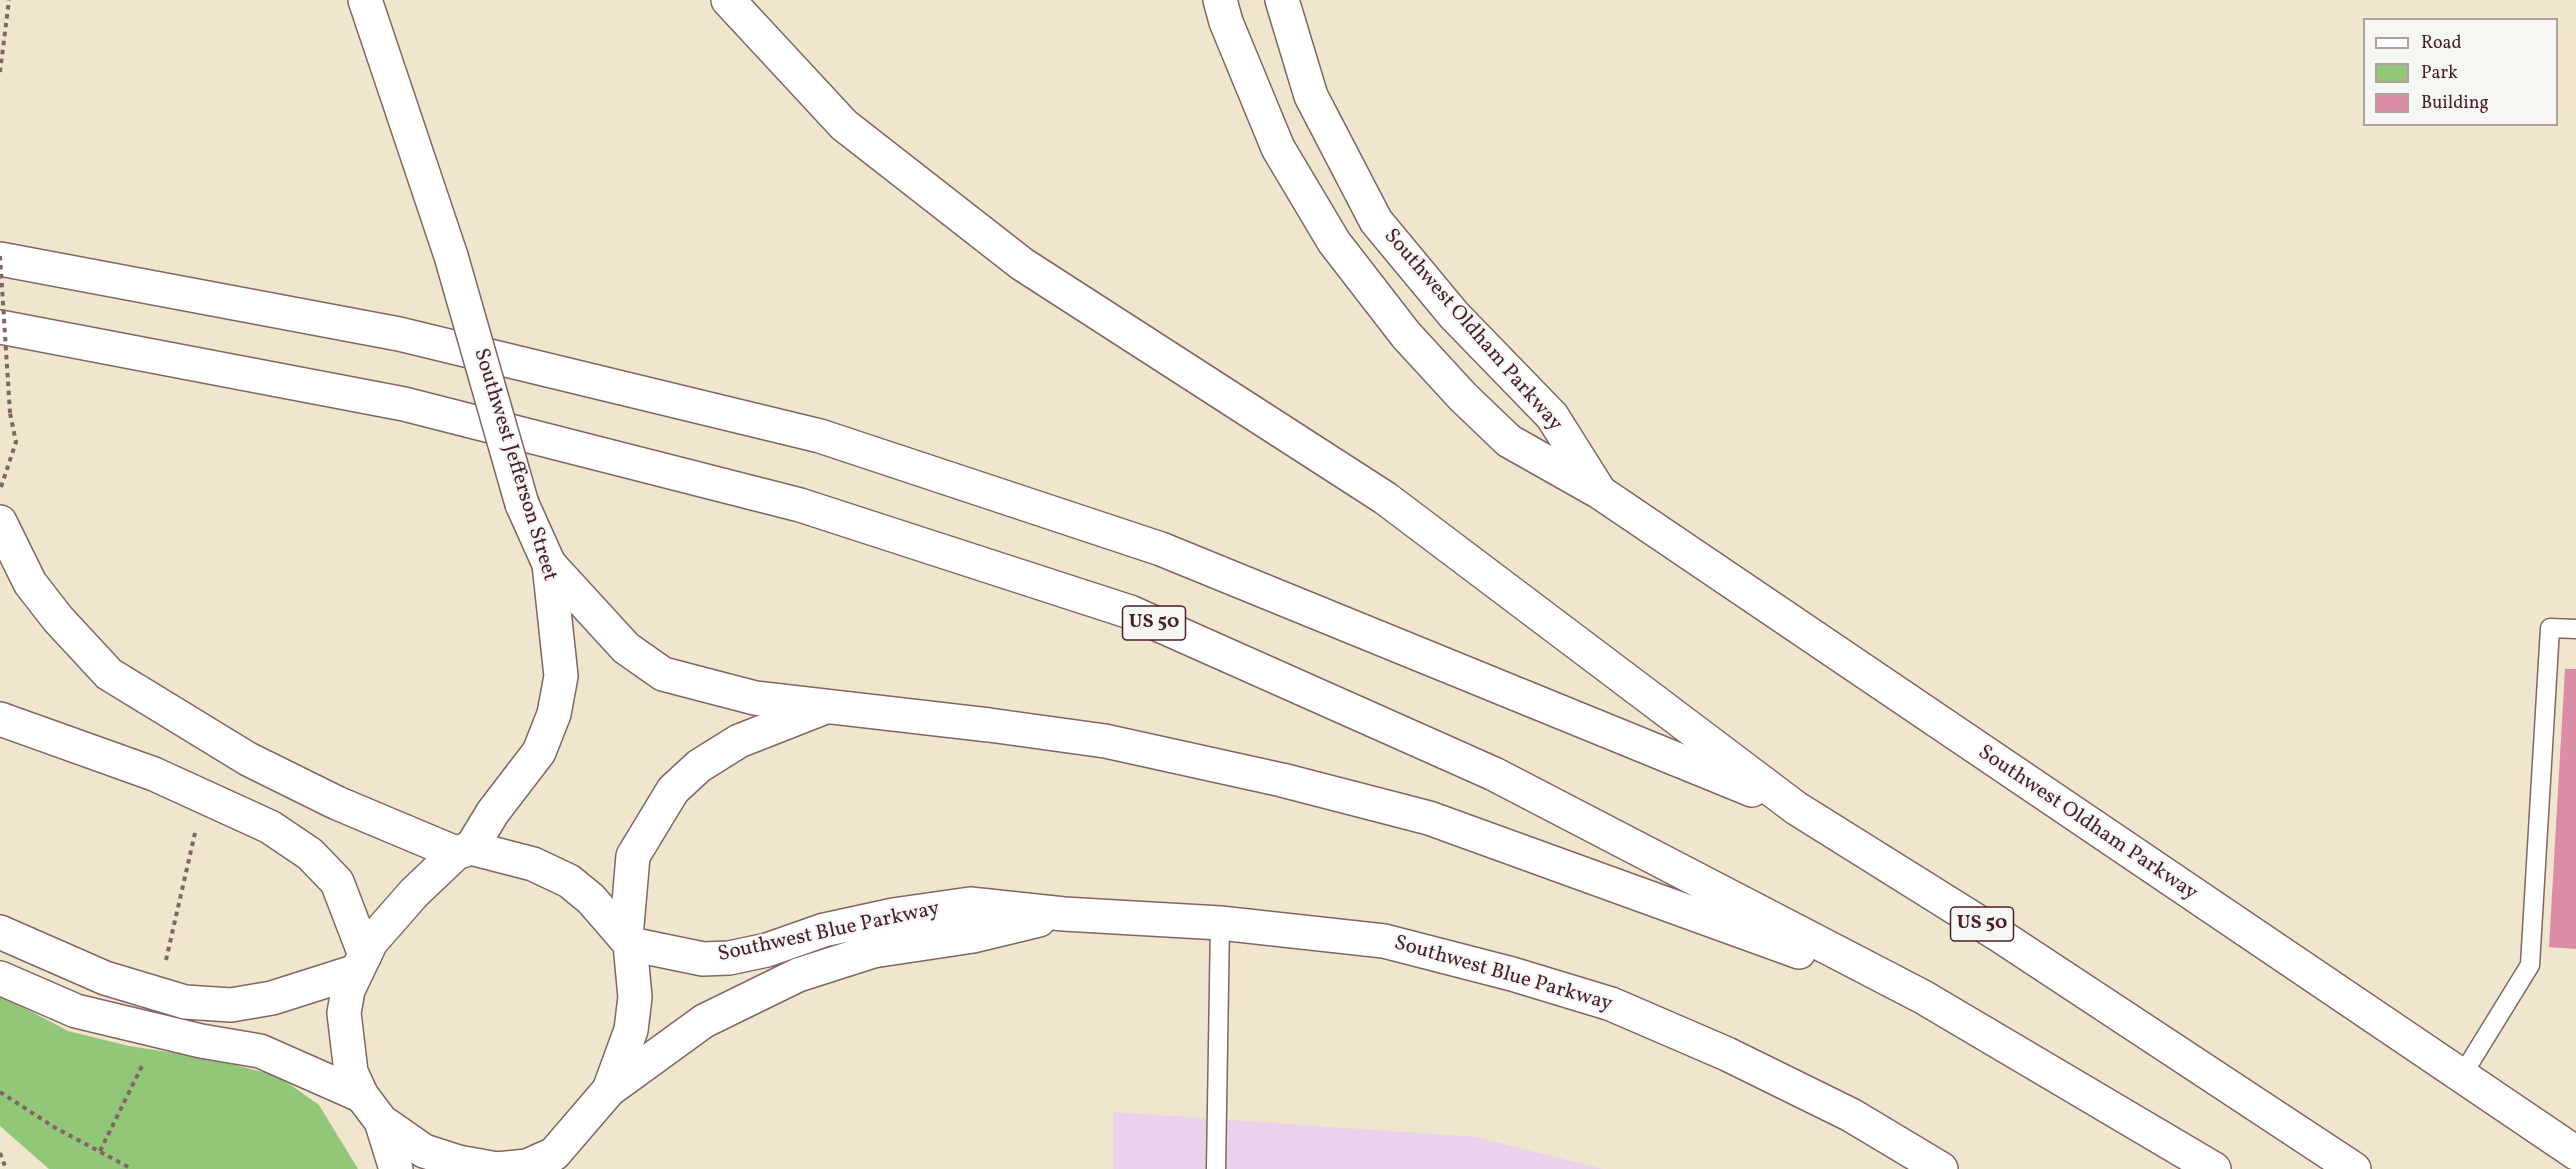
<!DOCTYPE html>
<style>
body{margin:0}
#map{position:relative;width:2576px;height:1169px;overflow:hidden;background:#f0e5cd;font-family:Vollkorn,serif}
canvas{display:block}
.legend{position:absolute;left:2363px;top:18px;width:195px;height:108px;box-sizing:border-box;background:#f6f6f2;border:2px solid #b1a0a2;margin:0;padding:8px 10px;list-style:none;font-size:18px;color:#4a1f2b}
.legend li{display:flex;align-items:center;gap:12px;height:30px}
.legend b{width:30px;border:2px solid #b1a0a2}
</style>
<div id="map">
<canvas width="2576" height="1169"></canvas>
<ul class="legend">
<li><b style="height:8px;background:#fff"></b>Road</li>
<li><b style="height:16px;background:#92c678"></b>Park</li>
<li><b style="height:16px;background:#dc8da6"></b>Building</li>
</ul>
</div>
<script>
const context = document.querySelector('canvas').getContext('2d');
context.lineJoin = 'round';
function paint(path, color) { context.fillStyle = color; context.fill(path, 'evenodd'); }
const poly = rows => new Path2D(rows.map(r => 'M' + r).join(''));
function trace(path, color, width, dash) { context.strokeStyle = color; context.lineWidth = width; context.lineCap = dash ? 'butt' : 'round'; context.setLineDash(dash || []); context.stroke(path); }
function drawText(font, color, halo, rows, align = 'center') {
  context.font = font + ' Vollkorn,serif'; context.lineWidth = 4.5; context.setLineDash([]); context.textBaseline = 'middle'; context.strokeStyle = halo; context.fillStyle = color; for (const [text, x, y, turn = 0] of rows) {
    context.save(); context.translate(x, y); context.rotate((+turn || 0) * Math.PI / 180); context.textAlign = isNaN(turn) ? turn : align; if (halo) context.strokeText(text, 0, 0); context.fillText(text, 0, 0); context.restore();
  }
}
paint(poly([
 [1113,1112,1476,1137,1603,1169,1113,1169]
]), '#ead1ec');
paint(poly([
 [0,995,68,1031,129,1046,208,1058,278,1076,319,1105,358,1169,49,1169,0,1126]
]), '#92c678');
paint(poly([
 [2565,669,2576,669,2576,949,2549,947]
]), '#dc8da6');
const service = poly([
 [2461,1077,2530,965,2550,628,2576,629],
 [1216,1169,1220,923]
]);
const tertiary = poly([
 [1220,0,1226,22,1278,148,1334,242,1406,335,1463,397,1509,441,1601,493,2576,1153],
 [1282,0,1311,96,1376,221,1454,315,1552,416,1598,489],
 [0,932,105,978,185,1002,231,1005,272,998,357,971],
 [630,944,703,959,729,958,767,950,824,930,893,915,970,904,1064,914,1220,923,1384,941,1512,974,1611,1004,1727,1054,1851,1115,1941,1169],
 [0,978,76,1011,201,1041,260,1051,362,1096],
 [609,1090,704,1021,798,975,873,951,973,936,1039,920]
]);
const secondary = poly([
 [0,522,30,583,58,619,109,674,248,759,337,803,456,853],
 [471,848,533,864,569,881,591,899,630,944,635,997,631,1030,609,1090,554,1154,527,1166,497,1169,458,1162,424,1151,381,1121,362,1096,351,1072,344,1013,348,990,371,942,414,893,456,853,471,848],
 [471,848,493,812,539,752,554,714,561,676,549,564],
 [381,1121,396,1169]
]);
const trunk = poly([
 [365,0,451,256],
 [522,504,549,564]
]);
const motorway = poly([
 [728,0,844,125,1022,264,1385,498,1796,808,1999,935,2354,1169],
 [0,259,399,334,820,436,1161,549,1752,790],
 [0,327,404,404,800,505,1130,612,1494,774,1923,997,2214,1169],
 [549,564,626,648,663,674,755,698,989,725,1105,741,1282,780,1429,818,1799,952],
 [0,719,154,774,270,827,310,854,337,882,365,955],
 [626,937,633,856,673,790,699,766,739,741,823,708]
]);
trace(service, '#846464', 21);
trace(tertiary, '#846464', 36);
trace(secondary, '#846464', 36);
trace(trunk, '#846464', 36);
trace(motorway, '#846464', 36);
trace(poly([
 [0,72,9,0],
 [1,487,16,442,10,413],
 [166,960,195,833],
 [0,1092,54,1127,132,1169],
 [100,1151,143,1064],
 [0,1153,6,1169]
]), '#846464', 4, [4.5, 4.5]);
trace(service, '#fff', 18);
trace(tertiary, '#fff', 33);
trace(secondary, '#fff', 33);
trace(trunk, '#fff', 33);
trace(motorway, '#fff', 33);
const trunkBridge = poly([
 [451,256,522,504]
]);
trace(trunkBridge, '#846464', 36, []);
trace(poly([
 [0,256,10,413]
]), '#846464', 4, [4.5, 4.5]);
trace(trunkBridge, '#fff', 33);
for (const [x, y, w] of [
 [1154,623,63],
 [1982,924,63]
]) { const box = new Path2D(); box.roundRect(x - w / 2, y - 17, w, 34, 4.5); context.fillStyle = '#f6f6f2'; context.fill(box); trace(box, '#4a1f2b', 1.5); }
drawText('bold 20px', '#4a1f2b', null, [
 ["US 50",1154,623],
 ["US 50",1982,924]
]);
drawText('21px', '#4a1f2b', '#f6f6f2', [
 ["Southwest Oldham Parkway",1472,331,49],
 ["Southwest Jefferson Street",514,465,73],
 ["Southwest Oldham Parkway",2087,824,34],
 ["Southwest Blue Parkway",829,933,-12],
 ["Southwest Blue Parkway",1503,975,16]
]);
</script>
